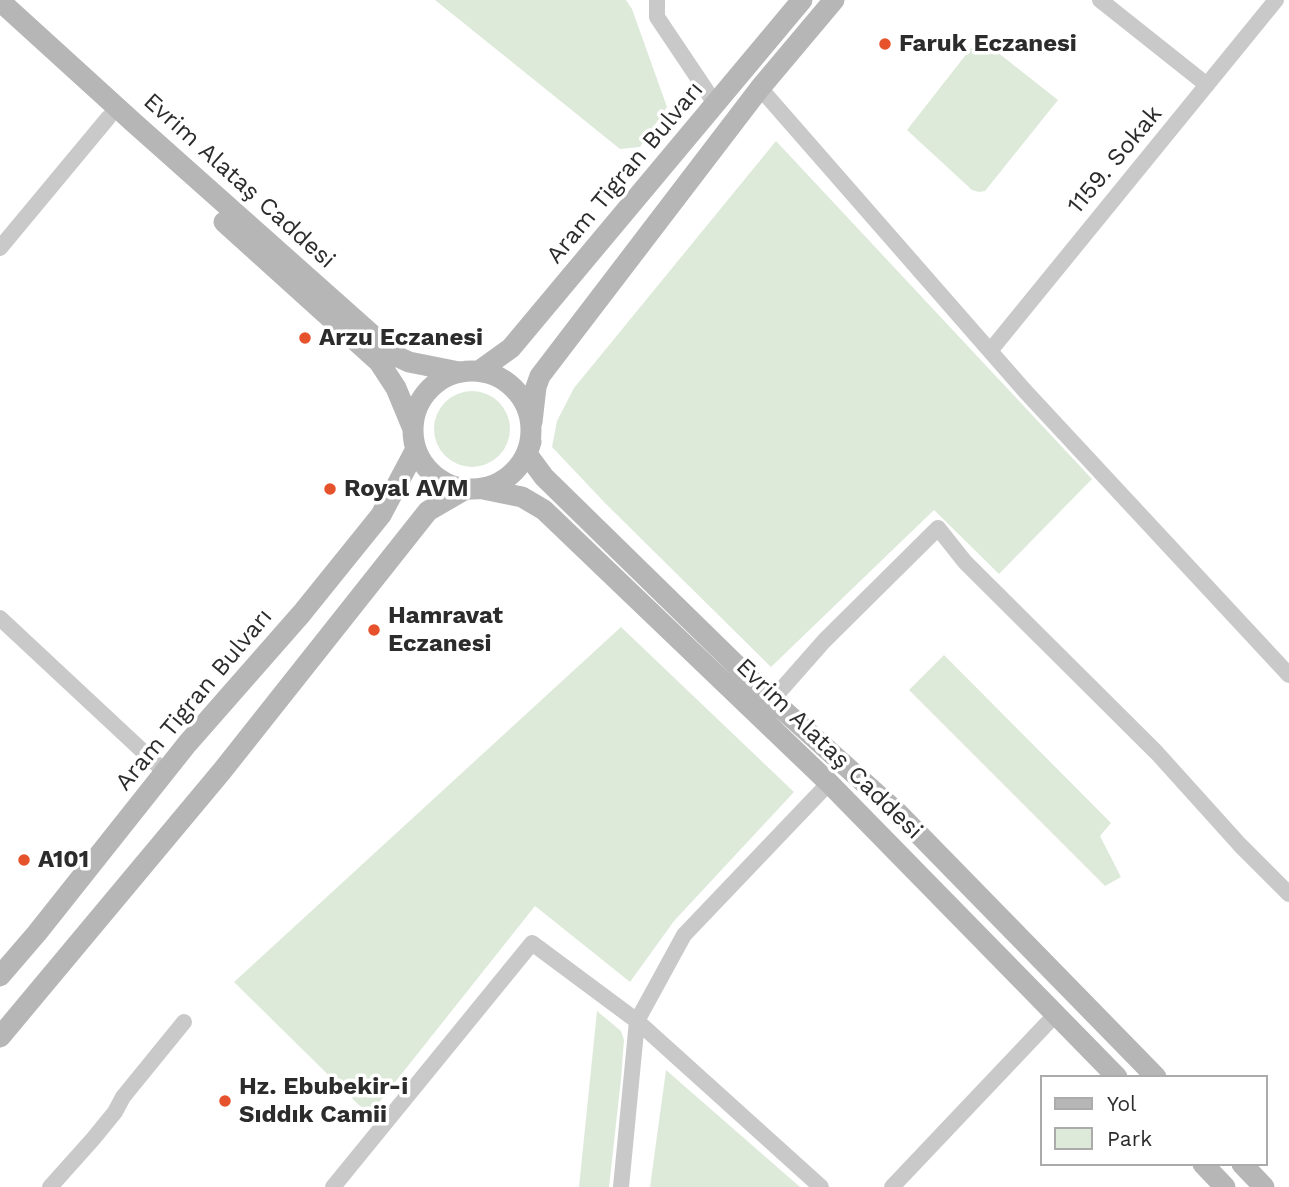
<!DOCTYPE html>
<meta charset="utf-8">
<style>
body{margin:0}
#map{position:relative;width:1289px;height:1187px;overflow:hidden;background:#fff;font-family:"Work Sans",sans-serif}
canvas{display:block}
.legend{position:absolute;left:1040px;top:1075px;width:228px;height:91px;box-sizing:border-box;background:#fff;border:2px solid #ababab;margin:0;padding:9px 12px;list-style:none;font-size:21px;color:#2c2c2c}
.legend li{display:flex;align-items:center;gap:14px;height:35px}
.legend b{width:35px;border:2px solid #ababab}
</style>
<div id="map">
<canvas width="1289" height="1187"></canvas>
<ul class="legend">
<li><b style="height:9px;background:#b6b6b6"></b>Yol</li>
<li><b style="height:19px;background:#ddead9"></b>Park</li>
</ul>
</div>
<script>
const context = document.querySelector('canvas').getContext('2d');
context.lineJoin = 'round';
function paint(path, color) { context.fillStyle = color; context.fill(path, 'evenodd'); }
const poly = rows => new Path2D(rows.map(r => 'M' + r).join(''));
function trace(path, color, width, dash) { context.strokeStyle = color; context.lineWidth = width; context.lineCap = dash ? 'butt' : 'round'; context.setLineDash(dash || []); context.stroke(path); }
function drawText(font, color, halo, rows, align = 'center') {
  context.font = font + ' "Work Sans",sans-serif'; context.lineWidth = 7; context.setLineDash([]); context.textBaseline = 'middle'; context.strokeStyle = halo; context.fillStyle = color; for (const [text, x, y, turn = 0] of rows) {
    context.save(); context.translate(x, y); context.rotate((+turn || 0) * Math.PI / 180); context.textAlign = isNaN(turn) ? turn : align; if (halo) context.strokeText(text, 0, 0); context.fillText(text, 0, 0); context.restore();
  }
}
paint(poly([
 [435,0,626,0,632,9,667,107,640,147,620,149],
 [983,41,1058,100,985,191,979,192,972,190,907,130,975,43],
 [776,141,1092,479,999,574,934,510,771,667,605,503,552,447,557,421,574,388],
 '434 429a38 38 0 1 1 76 0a38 38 0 1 1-76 0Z',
 [621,627,794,792,674,921,630,982,535,906,369,1115,234,982],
 [944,655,1111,823,1100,836,1121,877,1105,886,909,690],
 [597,1011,621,1031,624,1040,621,1079,609,1187,579,1187],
 [666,1070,800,1187,650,1187]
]), '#ddead9');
trace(poly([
 [657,0,657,17,716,105],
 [1100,0,1207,85],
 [760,88,1025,391,1289,675],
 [0,248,108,118],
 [990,351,1276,0],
 [0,618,165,772],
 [772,700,824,641,938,528,965,562,1157,753,1240,845,1289,894],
 [50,1187,93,1139,115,1112,123,1097,184,1022],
 [333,1187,532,943,637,1021,821,1187],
 [621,1187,637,1021,684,935,829,783],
 [892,1187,1056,1014]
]), '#c9c9c9', 16);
trace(poly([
 [0,1,133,122,396,356,409,362,459,372],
 [224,222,379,362,396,388,413,429],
 '413 430a59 59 0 1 1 118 0a59 59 0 1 1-118 0Z',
 [479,371,511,348,802,0],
 [532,422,536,387,540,376,760,88,834,0],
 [531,442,527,454,544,477,772,700,898,813,1156,1077],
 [483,489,522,497,544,510,829,783,1117,1077],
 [0,976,37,933,187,744,302,613,381,515,416,449],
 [0,1037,222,771,428,511,466,489],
 [1203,1164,1225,1187],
 [1242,1164,1264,1187]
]), '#b6b6b6', 21);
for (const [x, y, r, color] of [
 [885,44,7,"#e6522b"],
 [305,338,7,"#e6522b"],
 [330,489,7,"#e6522b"],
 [374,630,7,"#e6522b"],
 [24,860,7,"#e6522b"],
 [225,1101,7,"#e6522b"]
]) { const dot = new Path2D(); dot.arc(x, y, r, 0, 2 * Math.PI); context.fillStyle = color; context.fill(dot); trace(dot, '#fff', 2.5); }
drawText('bold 24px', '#2c2c2c', '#fff', [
 ["Faruk Eczanesi",899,44],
 ["Arzu Eczanesi",319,338],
 ["Royal AVM",344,489],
 ["Hamravat",388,616],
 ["Eczanesi",388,644],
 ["A101",38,860],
 ["Hz. Ebubekir-i",239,1087],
 ["Sıddık Camii",239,1115]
], 'left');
drawText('24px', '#2c2c2c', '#fff', [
 ["1159. Sokak",1115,160,-50],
 ["Aram Tigran Bulvarı",625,173,-50],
 ["Evrim Alataş Caddesi",239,181,42],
 ["Aram Tigran Bulvarı",194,700,-50],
 ["Evrim Alataş Caddesi",829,749,44]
]);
</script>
